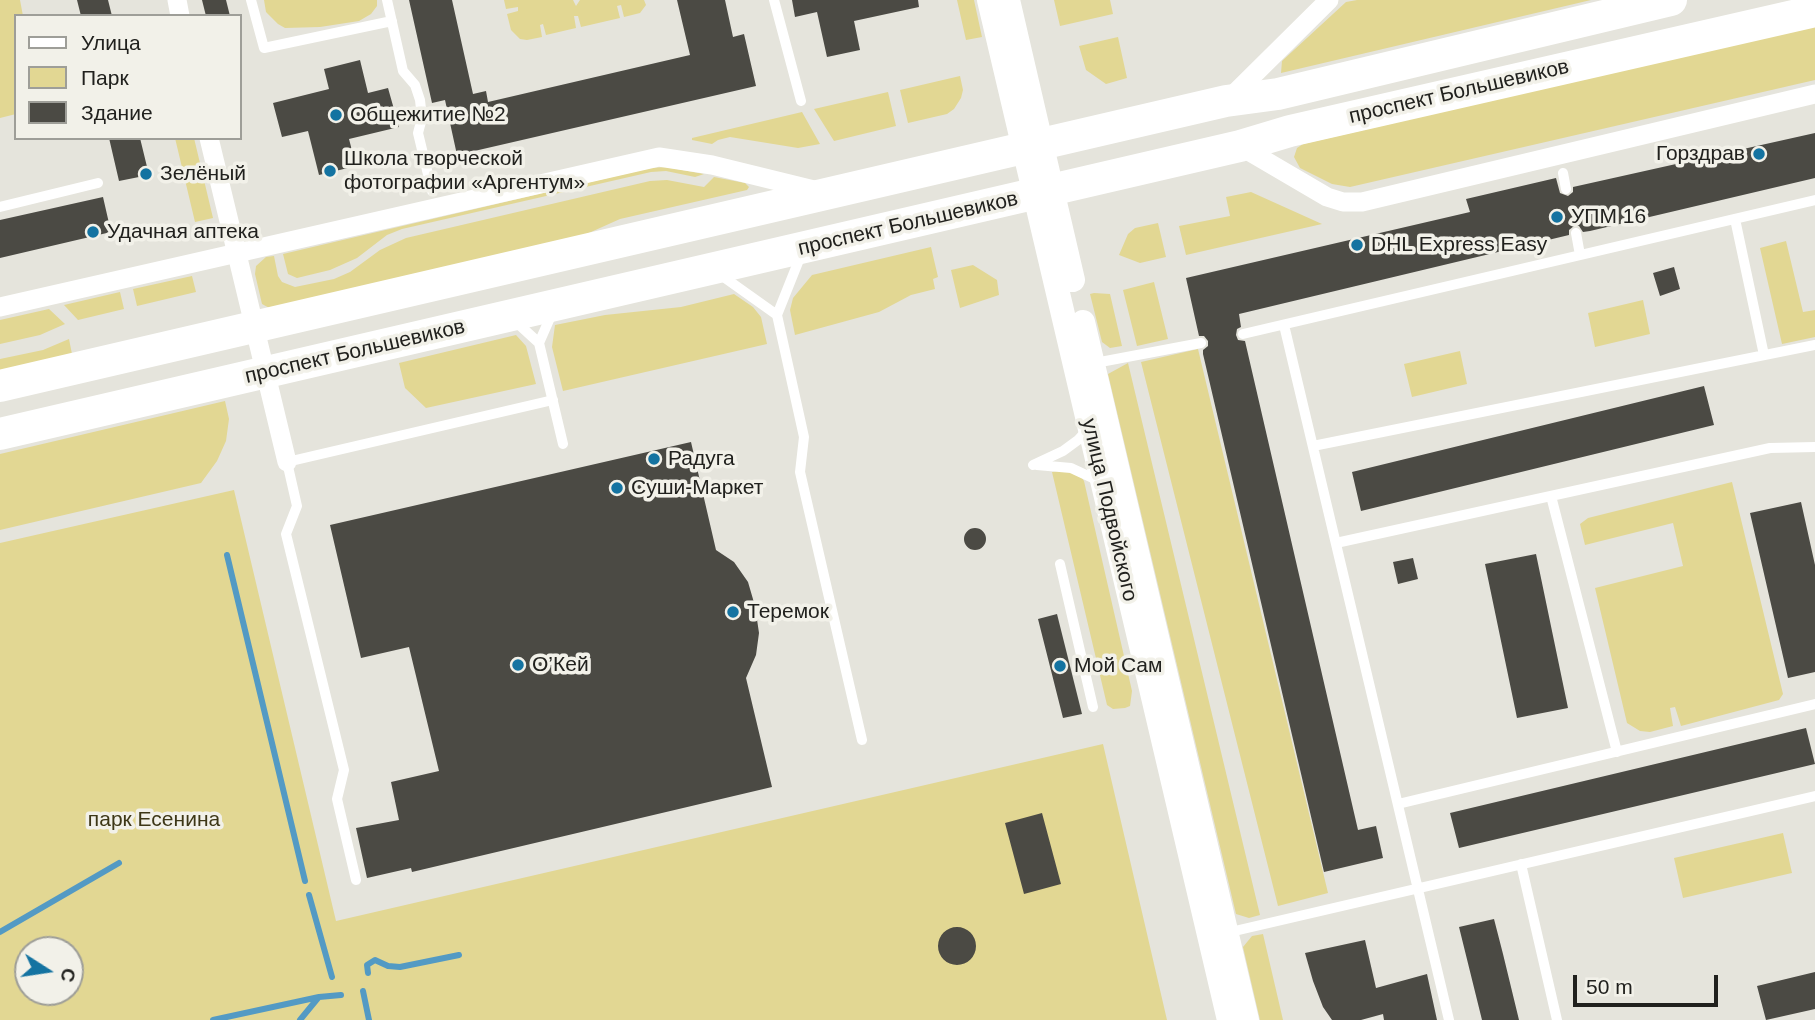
<!DOCTYPE html>
<meta charset="utf-8">
<style>
body{margin:0}
#map{position:relative;width:1815px;height:1020px;overflow:hidden;background:#e5e4dc;font-family:Arial,sans-serif}
canvas{display:block}
.legend{position:absolute;left:14px;top:14px;width:228px;height:126px;box-sizing:border-box;background:#f2f1e9;border:2px solid #9e9e98;margin:0;padding:9px 12px;list-style:none;font-size:21px;color:#21211e}
.legend li{display:flex;align-items:center;gap:14px;height:35px}
.legend b{width:35px;border:2px solid #9e9e98}
.north{position:absolute;left:14px;top:936px;width:70px;height:70px;box-sizing:border-box;background:#f2f1e9;border:2px solid #9e9e98;border-radius:50%;rotate:102deg;font-size:19px;font-weight:700;line-height:28px;text-align:center;color:#21211e}
.north::after{content:'';display:block;margin:auto;width:24px;height:32px;background:#1473a1;clip-path:polygon(50% 0,100% 100%,50% 72%,0 100%)}
.scale{position:absolute;left:1573px;top:975px;width:145px;height:32px;box-sizing:border-box;border:4px solid #21211e;border-top:0;padding-left:9px;font-size:21px;line-height:24px;white-space:nowrap;color:#21211e;-webkit-text-stroke:5px #f2f1e9;paint-order:stroke}
</style>
<div id="map">
<canvas width="1815" height="1020"></canvas>
<ul class="legend">
<li><b style="height:9px;background:#fff"></b>Улица</li>
<li><b style="height:19px;background:#e2d793"></b>Парк</li>
<li><b style="height:19px;background:#4b4a44"></b>Здание</li>
</ul>
<div class="north">С</div>
<div class="scale">50 m</div>
</div>
<script>
const context = document.querySelector('canvas').getContext('2d');
context.lineJoin = 'round';
function paint(path, color) { context.fillStyle = color; context.fill(path, 'evenodd'); }
const poly = rows => new Path2D(rows.map(r => 'M' + r).join(''));
function trace(path, color, width, dash) { context.strokeStyle = color; context.lineWidth = width; context.lineCap = dash ? 'butt' : 'round'; context.setLineDash(dash || []); context.stroke(path); }
function drawText(font, color, halo, rows, align = 'center') {
  context.font = font + ' Arial,sans-serif'; context.lineWidth = 7; context.setLineDash([]); context.textBaseline = 'middle'; context.strokeStyle = halo; context.fillStyle = color; for (const [text, x, y, turn = 0] of rows) {
    context.save(); context.translate(x, y); context.rotate((+turn || 0) * Math.PI / 180); context.textAlign = isNaN(turn) ? turn : align; if (halo) context.strokeText(text, 0, 0); context.fillText(text, 0, 0); context.restore();
  }
}
paint(poly([
 [0,0,20,0,23,16,16,16,16,114,0,118],
 [264,0,377,0,377,6,371,14,359,21,320,27,285,28,278,24,266,12],
 [504,0,573,0,576,6,580,0,644,0,646,5,640,13,624,17,621,5,617,6,620,18,581,27,578,16,574,16,576,28,546,35,543,24,540,25,542,37,527,40,520,39,511,30,507,14,518,11,518,7,506,9],
 [957,0,974,0,982,37,966,40],
 [1054,0,1110,0,1113,14,1060,26],
 [1357,0,1591,0,1281,73,1282,61,1346,2],
 [1815,25,1815,80,1350,187,1332,184,1300,168,1294,157,1297,148,1303,144],
 [1118,37,1127,78,1106,84,1086,70,1079,46],
 [960,76,963,90,961,98,954,109,947,114,908,123,900,90],
 [888,92,896,126,834,141,814,109],
 [802,112,820,144,798,148,730,137,718,140,712,144,692,140,692,138],
 [175,138,194,138,213,218,195,222],
 [666,167,704,174,695,177,666,171,651,172,402,229,387,235,357,258,330,270,297,278,288,274,283,254,650,168],
 [714,177,745,183,749,187,747,190,620,219,571,241,273,310,262,304,255,274,256,266,266,257,274,256,278,276,282,282,295,287,334,279,350,272,380,250,406,238,650,181,667,180,704,187],
 [1251,192,1322,224,1186,255,1179,226,1230,216,1226,197],
 [1158,223,1166,257,1140,263,1119,255,1128,234,1135,228],
 [1786,241,1803,312,1815,310,1815,337,1782,344,1760,248],
 [931,247,938,277,933,279,935,289,911,295,879,312,795,335,790,310,793,298,812,275],
 [973,265,997,280,999,295,960,308,951,270],
 [192,276,196,292,137,306,133,289],
 [1154,282,1168,339,1137,346,1123,290],
 [120,292,124,309,78,320,64,305],
 [1094,293,1110,294,1122,346,1110,348,1102,342,1090,294],
 [734,294,753,307,761,317,767,344,563,391,552,347,555,325,605,315,681,307],
 [1643,300,1650,334,1595,347,1588,313],
 [49,309,65,324,40,335,0,344,0,320],
 [516,335,526,346,536,384,426,408,405,388,399,363],
 [69,339,73,359,0,376,0,359,43,350],
 [1198,349,1328,893,1278,906,1141,362],
 [1460,351,1467,384,1412,397,1404,364],
 [1128,363,1260,915,1249,918,1236,914,1108,374],
 [225,401,229,419,226,441,217,461,201,483,0,530,0,454],
 [1063,470,1080,475,1084,481,1132,691,1130,706,1125,708,1113,709,1107,705,1052,472],
 [1732,482,1783,694,1779,700,1681,726,1675,707,1670,708,1673,726,1650,732,1640,731,1627,723,1595,588,1683,566,1673,523,1585,545,1580,524,1588,518],
 [234,490,336,921,1103,744,1167,1020,0,1020,0,543],
 [28,950,70,950,70,992,28,992],
 [1783,833,1792,873,1683,898,1674,858],
 [1263,934,1283,1020,1260,1020,1243,947,1252,936]
]), '#e2d793');
trace(poly([
 [227,555,305,881],
 [309,895,332,977],
 [0,932,119,863],
 [368,973,367,965,375,960,388,966,400,967,459,955],
 [363,991,369,1020],
 [213,1020,319,997,341,995],
 [300,1020,318,998]
]), '#539ac4', 6);
paint(poly([
 [77,0,108,0,112,16,81,16],
 [202,0,226,0,230,16,206,16],
 [409,0,452,0,473,94,486,91,488,102,690,55,677,0,725,0,733,37,744,34,756,86,457,155,445,100,432,103],
 [792,0,918,0,919,7,854,21,860,50,827,57,817,12,795,17],
 [360,60,368,93,388,88,399,127,349,139,356,166,319,175,308,131,282,137,273,103,329,89,324,69],
 [1815,133,1815,178,1590,231,1583,232,1579,226,1574,226,1569,230,1569,235,1239,314,1241,327,1237,329,1236,335,1238,340,1245,341,1358,830,1376,826,1383,858,1324,872,1203,354,1203,350,1208,346,1208,341,1204,336,1199,336,1186,278,1470,212,1466,199,1556,178,1560,193,1568,196,1573,192,1573,187],
 [109,138,140,138,149,175,119,181],
 [103,197,111,232,0,258,0,220],
 [1674,267,1680,289,1660,296,1653,273],
 [1704,386,1714,425,1361,511,1352,472],
 [691,442,716,550,734,562,748,582,755,606,759,633,756,655,746,678,772,787,412,872,411,868,367,878,356,828,399,820,391,782,439,771,409,647,361,658,330,525],
 [1801,502,1815,565,1815,672,1788,678,1750,513],
 '964 539a11 11 0 1 1 22 0a11 11 0 1 1-22 0Z',
 [1536,554,1568,708,1517,718,1485,564],
 [1413,558,1418,579,1398,584,1393,562],
 [1057,614,1082,714,1063,718,1038,619],
 [1806,728,1815,764,1459,848,1450,813],
 [1042,813,1061,884,1024,894,1005,823],
 [1494,919,1503,954,1519,1020,1482,1020,1459,927],
 '938 946a19 19 0 1 1 38 0a19 19 0 1 1-38 0Z',
 [1365,940,1376,988,1427,974,1437,1020,1384,1020,1383,1014,1361,1020,1332,1020,1323,1007,1313,981,1305,953],
 [1815,972,1815,1009,1766,1020,1757,986]
]), '#4b4a44');
trace(poly([
 [251,0,264,48,392,21],
 [387,0,403,71,415,85,420,100,422,118,418,133,432,191],
 [774,0,801,101],
 [1563,173,1566,189],
 [0,207,98,183],
 [1735,219,1764,355],
 [1576,233,1580,255],
 [801,255,777,315,804,437,800,472,862,740],
 [718,273,777,315],
 [515,321,539,343,563,444],
 [1284,325,1449,1020],
 [1243,334,1815,200],
 [539,343,553,311],
 [1095,363,1201,343],
 [1313,446,1815,345],
 [1033,465,1063,451,1078,440,1088,429],
 [1037,465,1071,468,1099,481],
 [1551,496,1617,752],
 [1336,543,1770,448,1815,447],
 [1060,564,1093,707],
 [1398,804,1815,704],
 [1521,864,1557,1020],
 [356,880,337,799,344,770,286,534,297,506,287,462,553,400],
 [1226,933,1815,796]
]), '#fff', 10);
trace(poly([
 [177,0,180,16],
 [1228,100,1329,0],
 [209,138,287,462],
 [1240,146,1327,197,1343,202,1362,202,1815,94],
 [0,307,659,157,712,165,818,191]
]), '#fff', 19);
trace(poly([
 [989,0,1229,1020],
 [1008,0,1073,280],
 [1083,322,1247,1020]
]), '#fff', 24);
trace(poly([
 [0,386,1226,101,1278,94,1671,0],
 [0,434,1240,146,1290,131,1815,11]
]), '#fff', 32);
for (const [x, y, r, color] of [
 [336,115,7,"#1473a1"],
 [1759,154,7,"#1473a1"],
 [330,171,7,"#1473a1"],
 [146,174,7,"#1473a1"],
 [1557,217,7,"#1473a1"],
 [93,232,7,"#1473a1"],
 [1357,245,7,"#1473a1"],
 [654,459,7,"#1473a1"],
 [617,488,7,"#1473a1"],
 [733,612,7,"#1473a1"],
 [518,665,7,"#1473a1"],
 [1060,666,7,"#1473a1"]
]) { const dot = new Path2D(); dot.arc(x, y, r, 0, 2 * Math.PI); context.fillStyle = color; context.fill(dot); trace(dot, '#f2f1e9', 2.5); }
drawText('21px', '#21211e', '#f2f1e9', [
 ["проспект Большевиков",1459,92,-13],
 ["проспект Большевиков",908,224,-13],
 ["проспект Большевиков",355,352,-13],
 ["улица Подвойского",1109,510,77]
]);
drawText('21px', '#21211e', '#f2f1e9', [
 ["Общежитие №2",350,115],
 ["Горздрав",1745,154,"right"],
 ["Школа творческой",344,159],
 ["фотографии «Аргентум»",344,183],
 ["Зелёный",160,174],
 ["УПМ 16",1571,217],
 ["Удачная аптека",107,232],
 ["DHL Express Easy",1371,245],
 ["Радуга",668,459],
 ["Суши-Маркет",631,488],
 ["Теремок",747,612],
 ["О’Кей",532,665],
 ["Мой Сам",1074,666]
], 'left');
drawText('21px', '#3d3717', '#f2f1e9', [
 ["парк Есенина",154,820]
]);
</script>
